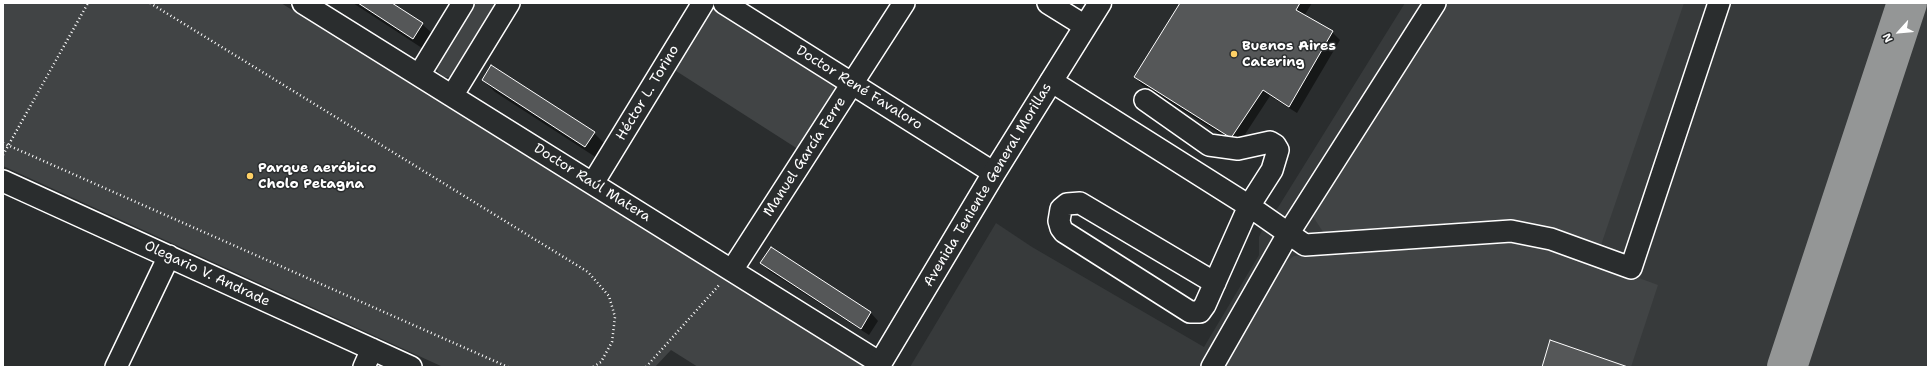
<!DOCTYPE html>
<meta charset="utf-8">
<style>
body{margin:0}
#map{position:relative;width:1931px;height:370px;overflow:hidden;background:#2a2d2e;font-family:"Shantell Sans",sans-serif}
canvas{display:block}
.frame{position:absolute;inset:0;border:4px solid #fff;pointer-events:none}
.north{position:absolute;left:1879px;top:12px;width:40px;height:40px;-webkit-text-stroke:3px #2a2d2e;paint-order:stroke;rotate:243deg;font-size:11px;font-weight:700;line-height:16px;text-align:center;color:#fff}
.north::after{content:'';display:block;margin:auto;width:14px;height:18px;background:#fff;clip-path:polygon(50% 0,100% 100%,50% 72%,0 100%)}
</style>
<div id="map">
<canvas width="1931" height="370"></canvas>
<div class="frame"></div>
<div class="north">N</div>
</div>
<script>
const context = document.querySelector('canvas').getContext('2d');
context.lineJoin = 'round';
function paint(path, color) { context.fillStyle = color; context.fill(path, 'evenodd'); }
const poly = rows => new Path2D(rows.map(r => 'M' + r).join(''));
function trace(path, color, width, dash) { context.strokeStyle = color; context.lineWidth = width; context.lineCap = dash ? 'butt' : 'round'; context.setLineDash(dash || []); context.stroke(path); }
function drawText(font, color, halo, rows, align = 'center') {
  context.font = font + ' "Shantell Sans",sans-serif'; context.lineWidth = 3; context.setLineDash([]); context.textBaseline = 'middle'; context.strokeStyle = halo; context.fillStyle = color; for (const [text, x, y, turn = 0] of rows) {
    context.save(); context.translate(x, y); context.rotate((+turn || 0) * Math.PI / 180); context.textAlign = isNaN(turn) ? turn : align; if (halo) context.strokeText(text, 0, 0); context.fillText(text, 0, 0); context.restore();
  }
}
paint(poly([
 [1405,3,1928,3,1928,367,910,367,996,223,1032,247,1204,347,1259,255,1259,237,1267,220,1277,209]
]), '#373a3b');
paint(poly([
 [3,3,281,3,863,366,698,367,671,350,655,367,443,367,3,166],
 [473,3,500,3,452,77,444,77,438,72,436,65],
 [1445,3,1684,3,1601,245,1554,229,1527,222,1499,221,1325,235,1312,215],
 [713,6,841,87,801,151,673,69],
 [1496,241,1524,241,1555,247,1658,285,1631,367,1215,367,1277,269,1294,256]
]), '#414445');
paint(poly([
 [353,3,391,3,422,24,434,35,425,50],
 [1181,3,1312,3,1304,16,1332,32,1340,40,1297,113,1270,96,1238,145,1142,85,1135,77],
 [483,80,594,133,606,145,597,158,495,92],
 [771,249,871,313,878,321,869,335,769,271,761,263]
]), '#0007');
trace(poly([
 [1787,367,1907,3]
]), '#949696', 40);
const building = poly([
 [358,3,392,3,423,23,413,39,358,3],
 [1180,3,1300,3,1296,10,1333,31,1289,107,1263,90,1231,138,1134,77,1180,3],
 [491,65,595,132,585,147,482,80,491,65],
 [771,247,871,312,861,329,760,263,771,247],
 [1550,340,1628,367,1542,367,1550,340]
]);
paint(building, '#555758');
trace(building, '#fff', 1);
const minor = poly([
 [303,3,880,363],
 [724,3,994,173],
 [1048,3,1085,26],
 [419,75,463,3],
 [1051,81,1249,206,1305,245,1511,231,1551,239,1631,268,1719,3],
 [452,96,509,3],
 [1145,100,1209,145,1238,149,1270,142,1275,145,1278,150,1272,170,1249,206,1205,305,1200,312,1190,312,1064,232,1061,228,1059,221,1061,209,1067,204,1080,203,1215,283],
 [3,181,411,367],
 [593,183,703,3],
 [732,270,904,3],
 [116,367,169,256],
 [364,367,372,349],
 [1212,367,1288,234,1435,3]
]);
const major = poly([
 [878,367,994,173,1100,3]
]);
trace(minor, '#fff', 24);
trace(major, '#fff', 25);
trace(poly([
 [150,3,588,272,609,296,615,317,612,342,601,362,593,367],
 [3,143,508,367],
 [3,155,88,3],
 [646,367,720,284]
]), '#fff', 2.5, [1, 3]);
trace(minor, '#2a2d2e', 21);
trace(major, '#2a2d2e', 22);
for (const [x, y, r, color] of [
 [1234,54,4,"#ffd166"],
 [250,176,4,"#ffd166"]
]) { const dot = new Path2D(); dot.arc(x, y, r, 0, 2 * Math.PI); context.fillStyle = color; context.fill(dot); trace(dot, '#2a2d2e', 1.5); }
drawText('bold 14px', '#fff', '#2a2d2e', [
 ["Buenos Aires",1242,46],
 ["Catering",1242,62],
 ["Parque aeróbico",258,168],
 ["Cholo Petagna",258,184]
], 'left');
drawText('14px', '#fff', '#2a2d2e', [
 ["Doctor René Favaloro",859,88,32],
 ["Héctor L. Torino",648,93,-59],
 ["Manuel García Ferre",805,157,-57],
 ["Doctor Raúl Matera",592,183,32],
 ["Avenida Teniente General Morillas",988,185,-59],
 ["Olegario V. Andrade",207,274,25]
]);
</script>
